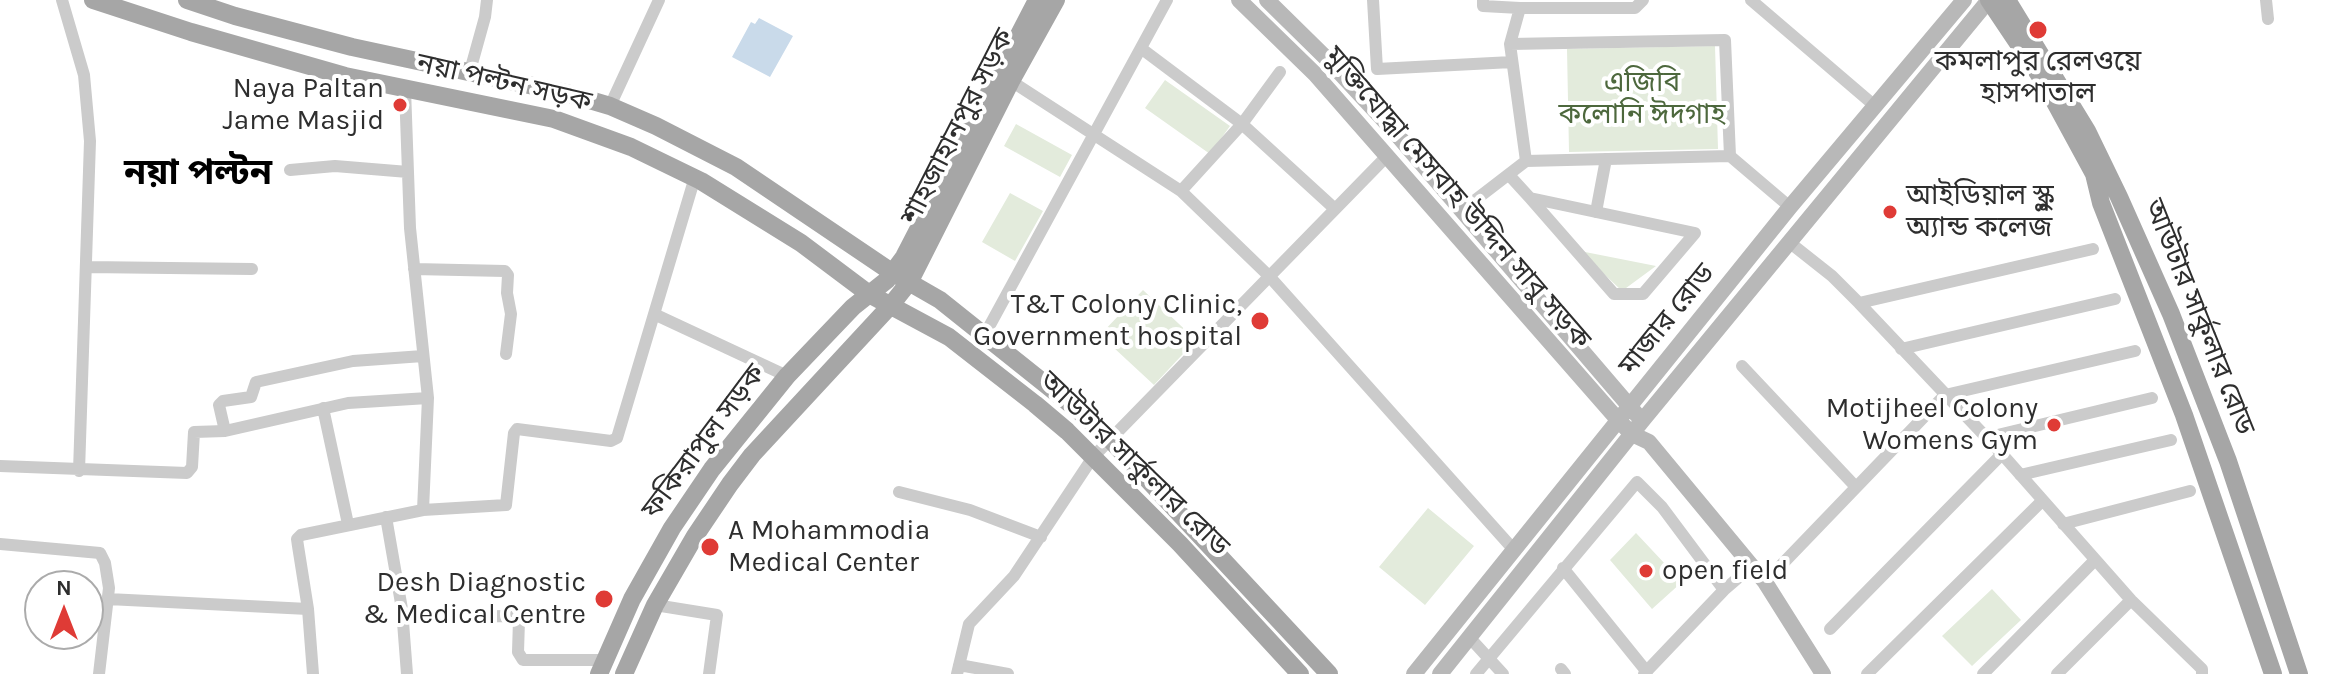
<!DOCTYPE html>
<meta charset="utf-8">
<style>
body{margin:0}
#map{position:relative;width:2351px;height:674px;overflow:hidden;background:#fff;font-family:Karla,sans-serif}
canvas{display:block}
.north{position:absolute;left:24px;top:570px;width:80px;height:80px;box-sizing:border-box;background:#fff;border:2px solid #ababab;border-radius:50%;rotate:0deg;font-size:22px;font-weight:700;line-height:32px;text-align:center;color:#2e2e2e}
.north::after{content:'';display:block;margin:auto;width:28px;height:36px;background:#df3b36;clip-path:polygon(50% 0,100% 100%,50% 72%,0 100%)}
</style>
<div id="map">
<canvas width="2351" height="674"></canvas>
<div class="north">N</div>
</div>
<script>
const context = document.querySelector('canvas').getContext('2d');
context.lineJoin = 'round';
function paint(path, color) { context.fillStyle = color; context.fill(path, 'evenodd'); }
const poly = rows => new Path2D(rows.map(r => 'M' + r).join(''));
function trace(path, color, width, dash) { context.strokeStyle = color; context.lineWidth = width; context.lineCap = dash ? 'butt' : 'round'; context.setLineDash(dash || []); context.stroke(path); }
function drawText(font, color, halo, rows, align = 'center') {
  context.font = font + ' Karla,"Noto Sans Bengali",sans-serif'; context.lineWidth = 8; context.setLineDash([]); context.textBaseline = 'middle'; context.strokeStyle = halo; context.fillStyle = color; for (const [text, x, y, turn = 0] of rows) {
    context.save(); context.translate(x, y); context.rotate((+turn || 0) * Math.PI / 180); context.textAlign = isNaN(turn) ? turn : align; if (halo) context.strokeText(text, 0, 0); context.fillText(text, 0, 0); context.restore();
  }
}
paint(poly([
 [1715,46,1718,149,1569,152,1567,49],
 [1165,80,1230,126,1210,154,1145,108],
 [1016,124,1072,155,1060,177,1004,146],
 [1010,193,1043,211,1015,261,982,242],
 [1580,251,1656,266,1622,291],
 [1143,290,1196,340,1154,385,1100,335],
 [1428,508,1474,546,1425,605,1379,567],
 [1636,533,1682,582,1652,609,1610,560],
 [1992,589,2021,620,1972,666,1942,636]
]), '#e3ebdc');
paint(poly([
 [759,18,793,36,770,77,732,57,751,22,755,24]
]), '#c9daea');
trace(poly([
 [62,0,84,75,90,141,79,471],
 [1373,0,1377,69,1512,62],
 [1483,0,1483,6,1520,8,1510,44,1526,161],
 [1751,0,1875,106],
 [2266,0,2268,19],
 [1520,8,1635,8,1643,0],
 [1510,44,1725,40,1730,156],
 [1142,49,1242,124,1335,209],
 [470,71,485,17,487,0],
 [1011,81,1181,191,1269,276,1514,550],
 [405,89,410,228,428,398,423,510],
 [610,106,659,0],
 [290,170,335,166,408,172],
 [1509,175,1530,198,1614,294,1643,294,1695,233,1530,198],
 [1181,191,1242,124,1280,72],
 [1461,211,1526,161,1730,156,1790,207],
 [1596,212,1606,159],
 [1789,242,1832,276,1859,303,2002,454,2131,600,2202,669,2202,674],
 [87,267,252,269],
 [414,269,505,271,508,275,507,293,511,314,506,354],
 [1859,303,2093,249],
 [654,314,787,376],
 [984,336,1167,0],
 [1901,349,2115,299],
 [1742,366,1855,486],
 [323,408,348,524],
 [225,431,219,405,223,401,251,397,256,382,353,361,423,356],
 [1985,438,2152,398],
 [0,466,187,473,192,467,194,432,225,431,348,403,428,398],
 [2020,475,2171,440],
 [899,492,970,510,1041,537],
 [386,517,402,609,407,674],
 [2063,524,2190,491],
 [0,544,100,553,105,563,109,588,99,674],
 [1563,568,1647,672],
 [1765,582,1945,395,2135,351],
 [108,599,308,609],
 [655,605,717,615,709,674],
 [403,617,513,616,519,620,518,652,523,660,605,660],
 [1830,629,2002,454],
 [1470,638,1503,674],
 [959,665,1008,674],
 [1561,669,1565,674],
 [313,674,308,609,298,546,297,539,301,535,423,510,506,505,514,433,517,429,611,441,617,438,695,177],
 [957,674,969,624,1014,576,1093,457,1388,155],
 [1476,674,1637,482,1662,507,1724,590],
 [1644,674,1724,590,1752,566],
 [1867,674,2042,501],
 [1983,674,2095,560],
 [2057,674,2131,600]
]), '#cbcbcb', 12);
trace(poly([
 [1239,0,1315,74,1619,421,1632,434,1649,442,1765,582,1823,674],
 [1267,0,1329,61,1393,130,1637,415],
 [1414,674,1790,207,1964,0],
 [1440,674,1642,421,1989,0]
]), '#b8b8b8', 16);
trace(poly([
 [93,0,191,32,345,76,554,119,631,147,701,181,801,243,869,294,949,337,1035,404,1067,431,1180,544,1300,674],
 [187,0,235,16,352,47,566,93,610,106,656,126,736,167,893,273,940,300,1079,411,1109,438,1329,674],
 [1989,0,2044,82,2094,174,2101,203,2184,415,2273,674],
 [2007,0,2087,131,2119,197,2171,314,2228,461,2299,674],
 [599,674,632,599,672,528,712,469,787,376,853,307,887,280,904,257,1037,0],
 [624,674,655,605,695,536,730,484,752,455,891,305,910,281,1011,81,1056,0]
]), '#a6a6a6', 18);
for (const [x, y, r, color] of [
 [2038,30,10,"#df3b36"],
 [400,105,8,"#df3b36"],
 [1890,212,8,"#df3b36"],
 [1260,321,10,"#df3b36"],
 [2054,425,8,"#df3b36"],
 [710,547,10,"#df3b36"],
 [1646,571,8,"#df3b36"],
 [604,599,10,"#df3b36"]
]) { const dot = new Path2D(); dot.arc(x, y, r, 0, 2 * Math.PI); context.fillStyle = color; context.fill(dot); trace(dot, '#fff', 3); }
drawText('28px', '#2e2e2e', '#fff', [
 ["কমলাপুর রেলওয়ে",2038,62,"center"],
 ["হাসপাতাল",2038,94,"center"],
 ["Naya Paltan",384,89],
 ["Jame Masjid",384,121],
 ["আইডিয়াল স্কুল",1906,196,"left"],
 ["অ্যান্ড কলেজ",1906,228,"left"],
 ["T&T Colony Clinic,",1242,305],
 ["Government hospital",1242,337],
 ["Motijheel Colony",2038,409],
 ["Womens Gym",2038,441],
 ["A Mohammodia",728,531,"left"],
 ["Medical Center",728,563,"left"],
 ["open field",1662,571,"left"],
 ["Desh Diagnostic",586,583],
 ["& Medical Centre",586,615]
], 'right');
drawText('28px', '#2e2e2e', '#fff', [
 ["নয়া পল্টন সড়ক",504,83,13],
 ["শাহজাহানপুর সড়ক",958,127,-63],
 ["মুক্তিযোদ্ধা মেসবাহ উদ্দিন সাবু সড়ক",1457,198,49],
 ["আউটার সার্কুলার রোড",2199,317,68],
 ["মাজার রোড",1667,320,-51],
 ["ফকিরাপুল সড়ক",704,442,-53],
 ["আউটার সার্কুলার রোড",1134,464,44]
]);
drawText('28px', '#4d683d', '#fff', [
 ["এজিবি",1642,83],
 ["কলোনি ঈদগাহ",1642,115]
]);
drawText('bold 36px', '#000', '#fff', [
 ["নয়া পল্টন",198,174]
]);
</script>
